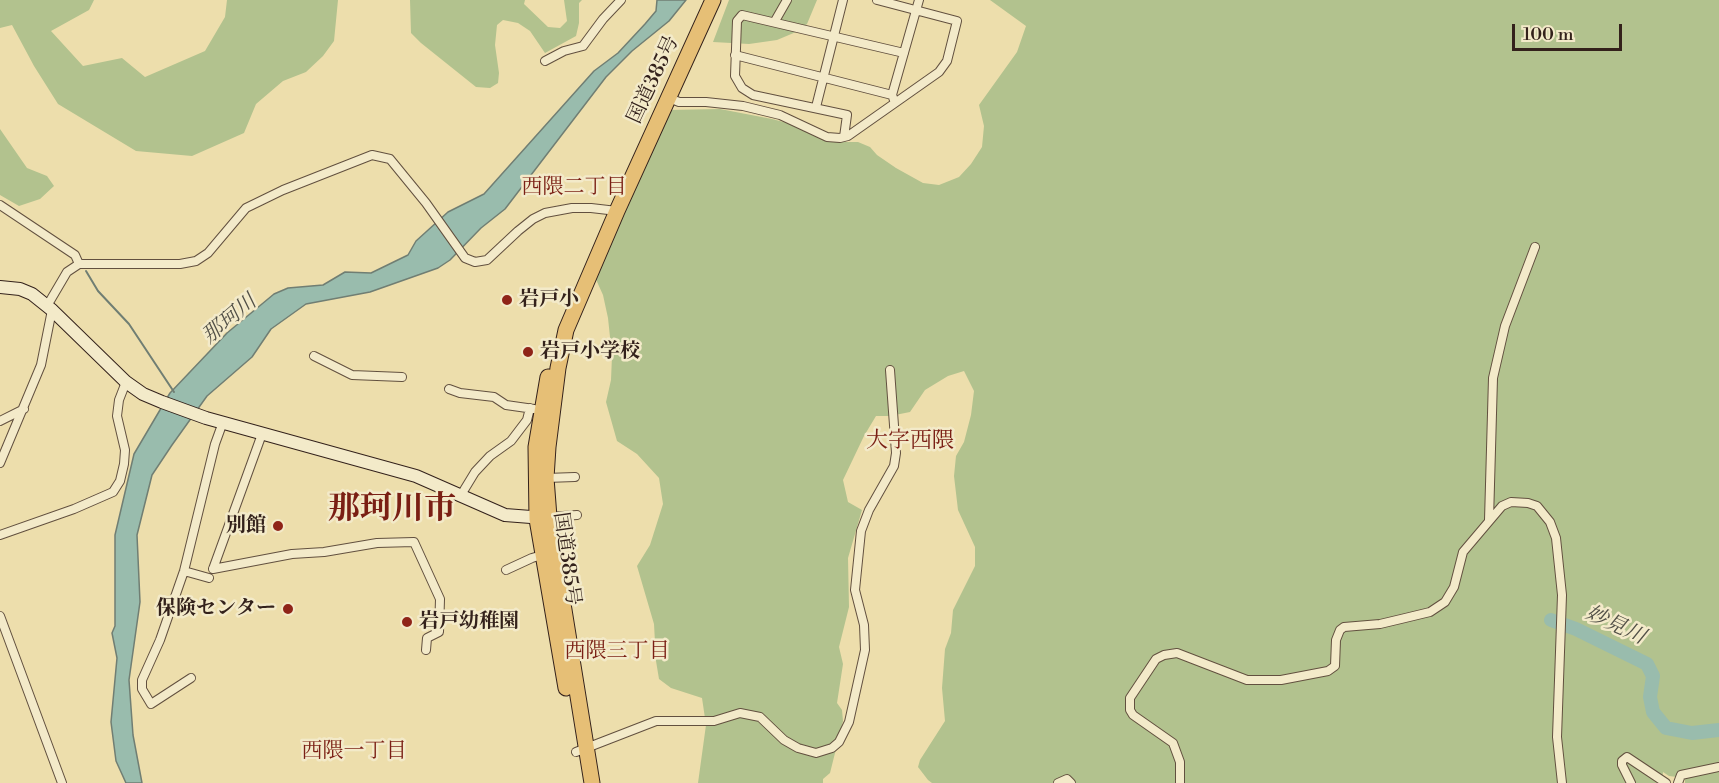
<!DOCTYPE html>
<meta charset="utf-8">
<style>
body{margin:0}
#map{position:relative;width:1719px;height:783px;overflow:hidden;background:#eddeac;font-family:"Libre Bodoni",serif}
canvas{display:block}
.scale{position:absolute;left:1512px;top:24px;width:110px;height:27px;box-sizing:border-box;border:3px solid #33211b;border-top:0;padding-left:8px;font-size:18px;line-height:21px;white-space:nowrap;color:#33211b;-webkit-text-stroke:4px #f3eac9;paint-order:stroke}
</style>
<div id="map">
<canvas width="1719" height="783"></canvas>
<div class="scale">100 m</div>
</div>
<script>
const context = document.querySelector('canvas').getContext('2d');
context.lineJoin = 'round';
function paint(path, color) { context.fillStyle = color; context.fill(path, 'evenodd'); }
const poly = rows => new Path2D(rows.map(r => 'M' + r).join(''));
function trace(path, color, width, dash) { context.strokeStyle = color; context.lineWidth = width; context.lineCap = dash ? 'butt' : 'round'; context.setLineDash(dash || []); context.stroke(path); }
function drawText(font, color, halo, rows, align = 'center') {
  context.font = font + ' "Libre Bodoni","Noto Serif JP",serif'; context.lineWidth = 5; context.setLineDash([]); context.textBaseline = 'middle'; context.strokeStyle = halo; context.fillStyle = color; for (const [text, x, y, turn = 0] of rows) {
    context.save(); context.translate(x, y); context.rotate((+turn || 0) * Math.PI / 180); context.textAlign = isNaN(turn) ? turn : align; if (halo) context.strokeText(text, 0, 0); context.fillText(text, 0, 0); context.restore();
  }
}
paint(poly([
 [0,0,94,0,89,10,51,31,83,66,122,58,145,77,205,51,225,17,227,0,338,0,334,41,323,56,306,72,283,81,256,104,244,133,192,156,136,151,58,104,34,66,12,25,0,28],
 [410,0,525,0,524,4,548,27,560,28,567,21,564,0,582,0,579,3,579,23,576,36,545,53,530,31,518,23,503,20,497,25,495,45,499,73,498,83,490,88,476,87,421,43,411,33],
 [729,0,817,0,807,24,796,32,777,40,749,44,713,42],
 [990,0,1719,0,1719,783,1685,783,1685,778,1669,776,1663,772,1662,783,932,783,928,780,918,767,920,760,945,721,942,688,945,649,951,633,953,610,975,566,975,547,958,510,954,476,956,456,964,442,971,415,974,391,964,371,948,376,925,390,910,412,890,416,876,416,864,436,843,480,848,502,862,510,848,558,849,607,839,647,843,664,837,703,842,710,843,721,830,773,823,779,823,783,698,783,706,725,702,698,671,688,659,679,656,661,654,624,637,566,650,545,663,504,659,478,637,454,617,441,606,402,611,380,612,356,608,318,603,295,594,275,669,110,720,109,772,119,814,130,846,142,858,142,870,147,877,155,896,168,923,183,939,185,959,177,971,164,982,147,984,126,979,105,1017,52,1026,26],
 [0,129,27,168,47,176,54,186,40,199,19,206,0,195]
]), '#b2c28e');
const water = poly([
 [657,0,686,0,669,21,632,51,606,77,505,209,481,228,450,260,438,268,370,292,306,304,271,329,252,357,207,396,172,445,152,475,137,535,140,602,129,680,133,735,142,783,126,783,116,761,111,722,117,658,112,633,115,626,115,535,134,454,170,393,227,333,274,294,288,288,323,285,345,272,371,273,408,255,416,241,448,212,484,194,594,71,618,53,645,24,656,11,657,0]
]);
paint(water, '#99bcad');
trace(water, '#707e73', 1.5);
trace(poly([
 [86,271,98,291,129,324,174,392]
]), '#707e73', 2);
trace(poly([
 [1551,620,1576,629,1647,664,1653,676,1650,697,1653,712,1666,728,1692,733,1719,730]
]), '#99bcad', 14);
const street = poly([
 [775,21,787,0],
 [735,55,892,95],
 [545,61,564,51,583,46,603,19,621,0],
 [669,98,679,102,706,102,743,106,780,115,827,137,840,138,848,136,939,72,947,61,957,21,877,0],
 [894,100,892,95,919,0],
 [816,107,843,0],
 [844,137,847,115,753,95,742,88,735,76,737,21,742,15,904,53],
 [0,205,75,255,79,264],
 [47,306,67,272,79,264,180,264,196,261,208,253,246,208,283,190,372,155,390,159,426,203,465,258,475,262,487,260,518,231,533,219,545,213,572,208,591,208,617,211],
 [314,356,352,375,402,377],
 [449,389,460,393,494,397,506,405,534,409],
 [0,421,24,409],
 [0,463,41,365,52,310],
 [546,478,575,477],
 [461,495,475,472,490,456,511,441,527,420,530,408],
 [549,517,577,515],
 [1489,520,1493,378,1505,326,1535,247],
 [0,535,74,509,113,492,120,481,124,464,125,450,117,416,119,400,126,382],
 [213,569,292,554,324,552,377,543,414,542,440,599,439,632,427,638,426,650],
 [213,569,262,434],
 [506,570,532,558,542,555],
 [184,571,209,578],
 [0,616,62,783],
 [191,678,151,704,142,689,142,680,160,640,184,571,215,444,223,422],
 [576,752,656,721,714,721,740,713,760,717,784,740,798,748,816,753,832,748,839,742,849,722,865,650,864,625,855,590,861,531,869,510,894,466,896,453,890,370],
 [1058,783,1067,779,1071,783],
 [1180,783,1180,762,1173,743,1133,715,1130,710,1130,698,1156,659,1164,655,1177,653,1247,680,1281,680,1328,671,1335,666,1336,640,1340,630,1344,627,1380,624,1401,619,1430,612,1445,602,1454,587,1463,552,1502,506,1511,502,1528,503,1537,506,1550,522,1556,538,1562,595,1557,737,1562,783],
 [1631,783,1622,765,1622,761,1627,757,1666,783],
 [1678,783,1681,775,1719,767]
]);
const secondary = poly([
 [0,287,20,289,32,294,52,310,126,382,143,394,162,402,206,418,416,476,505,515,544,518]
]);
const highway = poly([
 [548,377,536,447,537,519,566,688],
 [592,783,549,517,546,478,548,447,558,368,566,330,617,211,713,0]
]);
trace(street, '#62503f', 10);
trace(secondary, '#33211b', 14);
trace(highway, '#33211b', 17);
trace(street, '#f3eac9', 8);
trace(secondary, '#f3eac9', 12);
trace(highway, '#e6bf76', 15);
for (const [x, y, r, color] of [
 [507,300,6,"#8f2418"],
 [528,352,6,"#8f2418"],
 [278,526,6,"#8f2418"],
 [288,609,6,"#8f2418"],
 [407,622,6,"#8f2418"]
]) { const dot = new Path2D(); dot.arc(x, y, r, 0, 2 * Math.PI); context.fillStyle = color; context.fill(dot); trace(dot, '#f3eac9', 2); }
drawText('20px', '#33211b', '#f3eac9', [
 ["国道385号",654,80,-65],
 ["国道385号",566,559,82]
]);
drawText('bold 20px', '#33211b', '#f3eac9', [
 ["岩戸小",519,300],
 ["岩戸小学校",540,352],
 ["別館",266,526,"right"],
 ["保険センター",276,609,"right"],
 ["岩戸幼稚園",419,622]
], 'left');
drawText('21px', '#7a1f14', '#f3eac9', [
 ["西隈二丁目",574,188],
 ["西隈三丁目",617,652],
 ["西隈一丁目",354,752]
]);
drawText('italic 21px', '#525047', '#f3eac9', [
 ["那珂川",230,320,-40],
 ["妙見川",1615,626,25]
]);
drawText('22px', '#7a1f14', '#f3eac9', [
 ["大字西隈",910,442]
]);
drawText('bold 32px', '#7a1f14', '#f3eac9', [
 ["那珂川市",392,510]
]);
</script>
